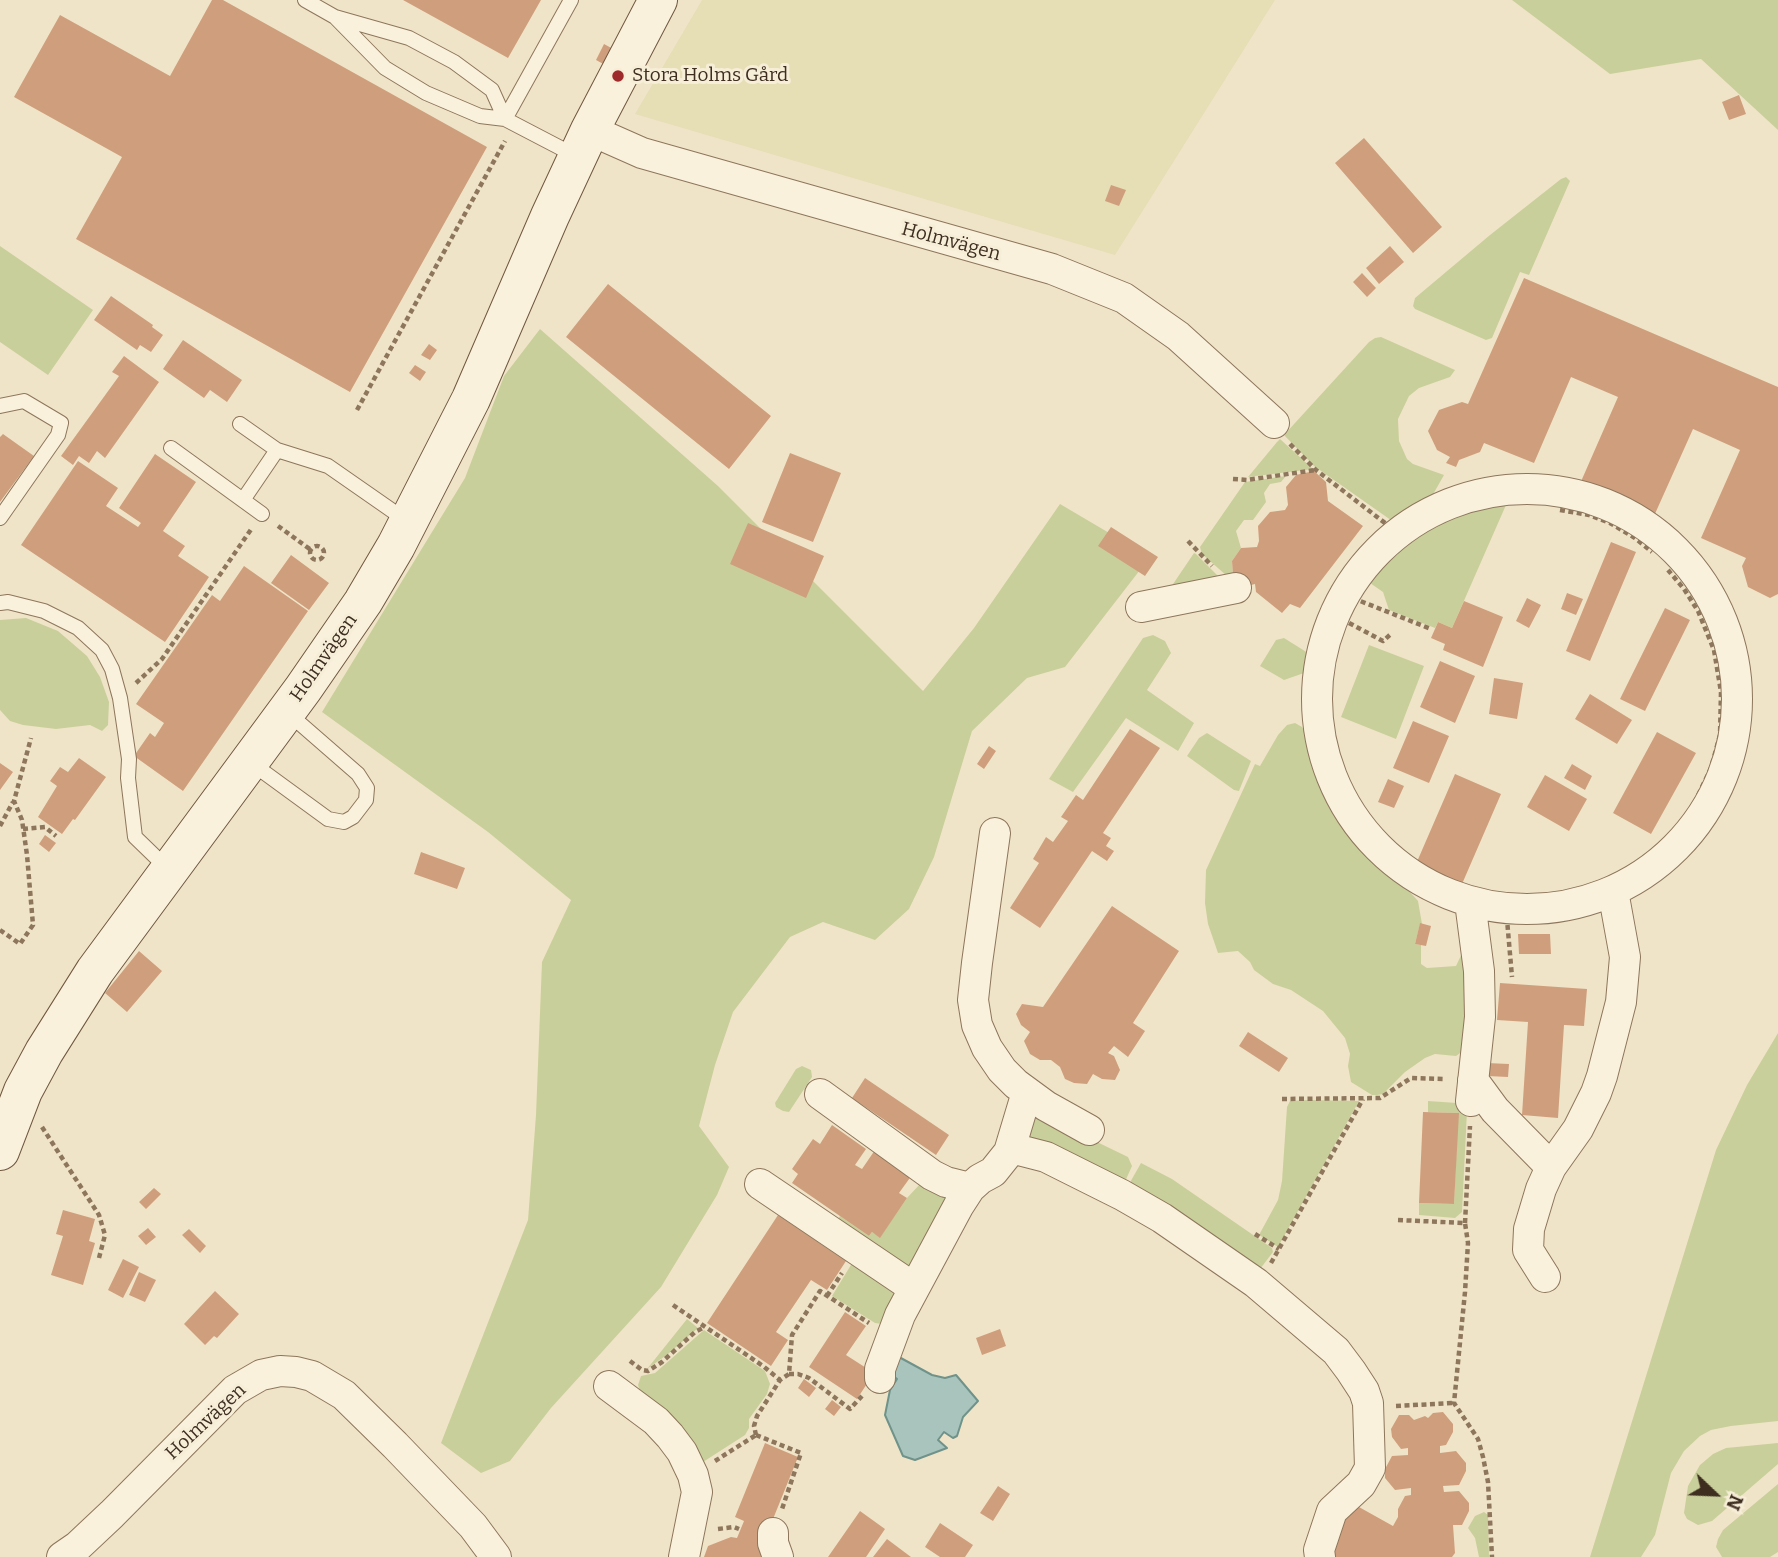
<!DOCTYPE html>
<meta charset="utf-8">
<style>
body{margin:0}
#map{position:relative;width:1778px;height:1557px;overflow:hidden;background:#f0e4c8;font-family:Bitter,serif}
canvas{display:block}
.north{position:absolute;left:1680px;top:1459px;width:70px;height:70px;-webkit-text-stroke:5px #f7eed8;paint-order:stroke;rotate:113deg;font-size:19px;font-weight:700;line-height:28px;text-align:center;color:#3d2e20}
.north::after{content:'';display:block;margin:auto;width:24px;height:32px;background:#3d2e20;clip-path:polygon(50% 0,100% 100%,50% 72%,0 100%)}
</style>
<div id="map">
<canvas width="1778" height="1557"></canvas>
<div class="north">N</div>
</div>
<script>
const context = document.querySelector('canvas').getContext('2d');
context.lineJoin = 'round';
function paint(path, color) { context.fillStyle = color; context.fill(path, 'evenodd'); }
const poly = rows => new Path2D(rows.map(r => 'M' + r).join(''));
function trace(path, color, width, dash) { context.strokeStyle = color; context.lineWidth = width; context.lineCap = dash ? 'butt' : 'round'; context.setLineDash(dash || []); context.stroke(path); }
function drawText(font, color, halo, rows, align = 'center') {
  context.font = font + ' Bitter,serif'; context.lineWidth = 6; context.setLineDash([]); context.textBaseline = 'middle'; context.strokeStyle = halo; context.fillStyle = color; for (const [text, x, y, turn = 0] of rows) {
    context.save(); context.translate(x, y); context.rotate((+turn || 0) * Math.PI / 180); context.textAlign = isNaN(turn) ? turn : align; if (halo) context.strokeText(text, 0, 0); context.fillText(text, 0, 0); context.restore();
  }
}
paint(poly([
 [702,0,1275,0,1115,255,635,114]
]), '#e6deb5');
paint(poly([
 [1512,0,1778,0,1778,130,1701,59,1610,74],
 [1566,177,1570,181,1529,275,1520,272,1492,338,1486,340,1415,309,1413,306,1415,298,1490,235,1561,179],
 [0,246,93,310,48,375,0,342],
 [540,329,718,486,923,691,974,628,1060,504,1150,557,1065,667,1027,678,972,731,934,857,909,909,875,940,823,922,790,937,733,1012,715,1065,699,1126,729,1167,717,1195,661,1287,551,1408,510,1461,481,1473,441,1443,528,1220,536,1115,542,962,571,900,488,832,322,712,465,478,504,376],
 [1381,337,1455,370,1450,377,1419,388,1409,396,1398,419,1399,441,1407,459,1413,464,1444,475,1427,505,1395,523,1314,466,1284,435,1369,342,1375,338],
 [1280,439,1313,469,1248,477,1277,442],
 [1286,476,1281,482,1270,484,1264,493,1266,502,1253,520,1244,520,1236,531,1241,548,1232,561,1233,575,1227,576,1202,554,1200,547,1245,482],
 [1506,505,1452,628,1438,622,1435,628,1389,610,1383,592,1370,583,1389,559,1412,540,1433,527,1469,512],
 [1194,553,1196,554,1227,585,1169,590],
 [26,618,58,631,87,656,100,677,109,702,108,725,102,731,90,725,56,729,23,725,10,721,0,710,0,620],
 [1153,635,1165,641,1171,653,1147,690,1194,723,1178,751,1126,718,1073,792,1049,779,1143,638],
 [1284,638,1308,653,1309,657,1304,673,1284,680,1260,666,1276,640],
 [1369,645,1424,666,1396,739,1341,717],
 [1295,723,1302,727,1305,732,1325,796,1348,834,1363,852,1402,883,1418,901,1422,924,1420,924,1415,944,1421,945,1421,964,1427,968,1456,966,1464,949,1472,984,1463,1051,1456,1056,1435,1054,1425,1058,1405,1072,1383,1094,1377,1095,1372,1095,1351,1082,1348,1066,1350,1054,1345,1038,1323,1011,1291,990,1273,984,1254,970,1250,962,1238,951,1218,953,1208,924,1205,903,1206,870,1255,764,1260,766,1278,735,1287,725],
 [1207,733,1251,761,1239,791,1234,790,1187,756,1199,738],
 [1778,1033,1778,1421,1731,1426,1711,1430,1700,1436,1684,1451,1671,1473,1655,1535,1641,1557,1590,1557,1716,1150,1747,1085],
 [802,1066,811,1070,812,1077,789,1112,783,1111,776,1107,775,1103,796,1069],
 [1309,1100,1359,1101,1278,1247,1259,1235,1278,1200,1282,1181,1287,1107,1290,1101],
 [1428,1101,1457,1103,1467,1111,1462,1212,1455,1218,1419,1215,1419,1203,1454,1204,1458,1113,1428,1112],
 [1033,1111,1128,1157,1132,1166,1123,1186,1029,1145,1026,1120],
 [1141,1163,1172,1179,1272,1248,1273,1252,1257,1273,1128,1186],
 [921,1183,952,1190,911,1270,834,1226,840,1216,869,1236,872,1232,880,1237,907,1198],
 [854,1260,897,1293,882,1324,875,1323,832,1296],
 [687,1319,698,1328,668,1354,647,1369],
 [704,1330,765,1371,770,1384,767,1394,749,1419,749,1428,745,1435,703,1462,640,1391,638,1385,641,1376,655,1373],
 [1778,1443,1778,1464,1712,1521,1698,1525,1687,1519,1684,1513,1688,1486,1700,1465,1713,1454,1726,1448],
 [1778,1484,1778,1552,1770,1557,1722,1557,1716,1547,1718,1539,1723,1530],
 [1484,1512,1488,1515,1489,1557,1479,1557,1475,1538,1468,1528,1475,1516]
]), '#c9cf9b');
const water = poly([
 [899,1357,932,1375,945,1378,956,1375,978,1401,963,1417,957,1436,953,1438,944,1432,938,1440,947,1448,915,1460,903,1456,885,1415,890,1390,897,1379,891,1374,899,1357]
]);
paint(water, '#a9c4bc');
trace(water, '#6f938a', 2);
paint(poly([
 [212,0,223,0,487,147,350,392,76,239,122,157,14,97,60,15,170,76],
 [403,0,541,0,508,58],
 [604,44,615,50,607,66,596,60],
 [1739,95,1746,114,1729,120,1722,102],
 [1364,138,1442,227,1413,253,1335,163],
 [1111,185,1126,190,1119,206,1105,201],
 [1390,246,1404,262,1379,284,1366,268],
 [1362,273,1376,288,1367,297,1353,282],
 [1524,278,1778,387,1778,594,1770,598,1748,587,1742,566,1746,558,1701,538,1740,450,1693,429,1654,516,1579,486,1618,397,1571,377,1534,463,1484,443,1480,452,1459,460,1456,467,1446,463,1450,457,1437,450,1428,431,1439,410,1462,402,1468,404],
 [608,284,771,416,729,469,566,337],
 [111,296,153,325,152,327,163,335,151,352,140,345,137,350,94,320],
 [183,340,242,380,227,402,210,390,204,398,163,369],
 [429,344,437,350,430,360,421,355],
 [124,356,159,382,105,458,97,451,89,463,79,456,73,465,61,456,119,376,112,372],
 [415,365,426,372,420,381,409,373],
 [3,434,34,456,0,502,0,437],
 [790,453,841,473,813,542,762,522],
 [155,454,196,482,163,531,185,546,178,556,209,577,165,642,21,545,78,461,118,488,106,506,138,527,141,523,119,508],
 [1314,471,1326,482,1328,501,1363,526,1300,608,1290,604,1282,613,1256,592,1255,584,1247,586,1233,575,1232,561,1241,548,1257,547,1259,541,1258,526,1270,512,1285,510,1288,505,1286,487,1296,475],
 [748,523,824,556,806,598,730,564],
 [1111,527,1158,557,1145,576,1098,546],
 [1611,542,1636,552,1590,661,1566,651],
 [291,555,329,583,309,610,271,583],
 [244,566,308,611,183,791,134,756,150,733,155,737,164,723,136,704,212,595,220,601],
 [1567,593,1583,599,1576,615,1561,609],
 [1527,598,1541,605,1529,628,1516,621],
 [1464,601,1503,617,1483,667,1443,650,1445,644,1431,638,1438,622,1452,628],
 [1665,608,1690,620,1645,711,1620,699],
 [1440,661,1475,676,1455,723,1420,707],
 [1494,678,1523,683,1517,719,1489,714],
 [1590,694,1632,720,1617,744,1575,719],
 [1413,721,1449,736,1429,783,1393,768],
 [1130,729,1160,748,1103,833,1111,838,1106,846,1114,851,1107,861,1092,851,1040,928,1010,908,1039,863,1033,859,1046,837,1053,842,1068,821,1061,817,1076,795,1083,800],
 [1657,732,1696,753,1651,834,1613,813],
 [989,746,996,751,984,769,977,764],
 [79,758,106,777,75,820,73,819,62,834,38,817,57,786,50,781,60,767,68,772],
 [0,763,13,772,0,790],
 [1572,764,1592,776,1585,790,1564,778],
 [1455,774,1501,794,1462,884,1416,864],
 [1545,775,1587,799,1569,831,1527,807],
 [1388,779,1404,786,1394,808,1378,802],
 [45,835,56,843,49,852,39,844],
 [421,852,465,868,457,889,414,874],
 [1112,906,1179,951,1133,1023,1145,1031,1128,1057,1114,1046,1108,1053,1114,1056,1120,1070,1115,1080,1102,1079,1093,1074,1087,1084,1074,1083,1065,1079,1060,1067,1051,1060,1040,1060,1030,1054,1024,1041,1030,1032,1021,1025,1016,1014,1022,1004,1043,1007],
 [1420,923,1431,926,1426,946,1415,944],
 [1518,934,1550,934,1551,954,1519,954],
 [139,951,162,971,127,1012,105,993],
 [1500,983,1587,989,1584,1026,1564,1025,1558,1118,1522,1115,1528,1022,1497,1020],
 [1248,1032,1288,1058,1279,1072,1239,1046],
 [1487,1063,1509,1064,1508,1077,1487,1076],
 [865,1078,949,1135,936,1155,852,1098],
 [1423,1112,1459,1113,1454,1204,1419,1203],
 [832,1125,866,1149,855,1165,862,1169,875,1150,912,1175,899,1193,907,1198,880,1238,872,1232,869,1236,792,1183,798,1174,792,1169,813,1139,820,1144],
 [154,1188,161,1194,146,1209,139,1202],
 [63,1210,95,1219,89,1241,95,1243,83,1285,51,1275,63,1236,56,1234],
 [778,1215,846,1261,827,1290,811,1280,776,1332,788,1340,771,1366,707,1323],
 [148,1228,156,1237,146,1245,138,1236],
 [189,1229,206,1246,200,1253,182,1235],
 [123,1259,139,1267,123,1298,108,1290],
 [139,1272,156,1280,145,1302,129,1295],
 [215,1291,239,1314,217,1338,214,1336,205,1345,184,1324],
 [845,1312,866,1326,846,1355,874,1373,857,1399,809,1367],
 [1000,1329,1006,1346,982,1355,976,1338],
 [804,1379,816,1388,809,1397,798,1388],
 [832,1400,841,1407,834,1416,825,1409],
 [1443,1412,1453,1424,1453,1432,1446,1445,1440,1446,1440,1453,1456,1451,1466,1463,1466,1471,1459,1485,1443,1486,1444,1492,1459,1491,1469,1503,1469,1511,1462,1525,1453,1525,1455,1553,1452,1557,1336,1557,1323,1550,1350,1502,1393,1526,1398,1517,1398,1509,1405,1496,1411,1495,1411,1488,1395,1490,1385,1478,1385,1469,1392,1456,1408,1455,1408,1448,1401,1449,1392,1437,1391,1429,1399,1415,1409,1415,1414,1420,1425,1416,1428,1418,1433,1413],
 [765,1443,798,1457,769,1529,766,1557,704,1557,708,1546,731,1537,737,1538,744,1521,735,1517],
 [998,1486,1010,1494,993,1521,980,1513],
 [860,1511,885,1529,866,1557,828,1557],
 [940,1523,973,1545,965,1557,940,1557,925,1547],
 [887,1539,911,1557,873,1557]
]), '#cf9f7d');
const lane = poly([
 [305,0,335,17,409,38,454,62,492,90,505,119],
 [571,0,505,119,576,156],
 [336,18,385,68,426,93,480,116,505,119],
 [0,406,24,401,61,423,58,435,0,518],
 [240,424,277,450,328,466,407,521],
 [171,448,262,514],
 [243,500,277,450],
 [0,603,8,602,44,611,78,628,102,650,112,669,120,698,129,759,128,778,135,837,168,869],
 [250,762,328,819,344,822,353,817,366,800,367,788,358,774,288,713]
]);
const street = poly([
 [590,130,642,153,1052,269,1124,298,1178,336,1274,423],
 '1317 699a210 210 0 1 1 420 0a210 210 0 1 1-420 0Z',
 [1141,607,1236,588],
 [995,833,977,963,973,1000,977,1025,987,1048,1002,1070,1016,1084,1046,1106,1089,1130],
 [1470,902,1479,971,1480,1017,1471,1101],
 [1473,1080,1495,1110,1551,1167],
 [820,1094,932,1175,946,1182,970,1188],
 [1011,1148,1046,1157,1122,1195,1162,1218,1256,1283,1336,1351,1351,1371,1364,1391,1368,1403,1370,1468,1361,1484,1332,1511,1319,1550,1320,1557],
 [760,1184,914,1288],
 [1545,1277,1528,1250,1529,1229,1541,1189,1551,1167,1578,1129,1596,1093,1602,1076,1621,1002,1625,957,1613,891],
 [880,1378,880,1369,900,1315,959,1205,970,1188,980,1179,993,1172,1009,1152,1027,1092],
 [609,1386,656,1421,670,1436,682,1452,693,1475,697,1492,684,1557],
 [773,1533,773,1543,778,1557],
 [62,1557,78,1546,112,1514,235,1390,261,1375,280,1371,296,1372,312,1376,344,1395,395,1445,473,1526,496,1557]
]);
const secondary = poly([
 [0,1151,23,1091,44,1052,95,971,303,689,363,602,396,546,471,399,550,216,590,130,658,0]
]);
trace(lane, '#8d765c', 16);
trace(street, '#8d765c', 32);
trace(secondary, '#6f573f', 40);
trace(poly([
 [357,410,505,141],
 [1290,444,1316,470,1398,533],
 [1233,479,1247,480,1315,470],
 [1560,510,1589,515,1610,523,1635,538,1652,552],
 [278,526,311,550],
 [1188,541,1212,566],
 '310 553a7 7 0 1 1 14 0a7 7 0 1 1-14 0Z',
 [1345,595,1431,629],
 [1334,615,1383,641,1392,633],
 [136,683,162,659,252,528],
 [0,826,13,802],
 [23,829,45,827,56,836],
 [1630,869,1667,840,1693,806,1711,768,1720,735,1721,692,1714,650,1698,611,1684,589,1668,570],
 [1495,896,1538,898,1587,889],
 [1506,908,1512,977],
 [0,930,20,944,33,925,27,855,22,820,14,801,31,738],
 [1282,1099,1380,1098,1411,1078,1446,1079],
 [42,1127,99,1215,105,1235,99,1258],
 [1398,1220,1465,1223,1468,1243,1465,1292,1454,1403,1478,1439,1483,1457,1488,1482,1492,1557],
 [1465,1223,1470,1126],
 [1255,1234,1279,1249],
 [1271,1263,1363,1099],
 [827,1296,842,1273],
 [673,1305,763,1366,780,1380],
 [630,1361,642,1370,648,1371,662,1362,695,1332,705,1327],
 [789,1374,798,1374,809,1378,850,1409,862,1396],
 [1396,1406,1454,1403],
 [756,1435,754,1426,757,1416,780,1380,789,1374,792,1335,820,1291,869,1323],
 [756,1435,801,1453,782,1509],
 [715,1461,756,1435],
 [718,1529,734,1527,739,1529]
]), '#8d765c', 4.5, [5, 3.5]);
trace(lane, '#faf1dc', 14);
trace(street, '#faf1dc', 30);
trace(secondary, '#faf1dc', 38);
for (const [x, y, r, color] of [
 [618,76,7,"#9e2a2b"]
]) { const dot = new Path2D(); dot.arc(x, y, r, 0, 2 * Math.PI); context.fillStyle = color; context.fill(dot); trace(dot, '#f7eed8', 2.5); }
drawText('19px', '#3d2e20', '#f7eed8', [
 ["Stora Holms Gård",632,76]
], 'left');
drawText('19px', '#3d2e20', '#f7eed8', [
 ["Holmvägen",951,242,15],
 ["Holmvägen",324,658,-55],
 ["Holmvägen",206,1422,-43]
]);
</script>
